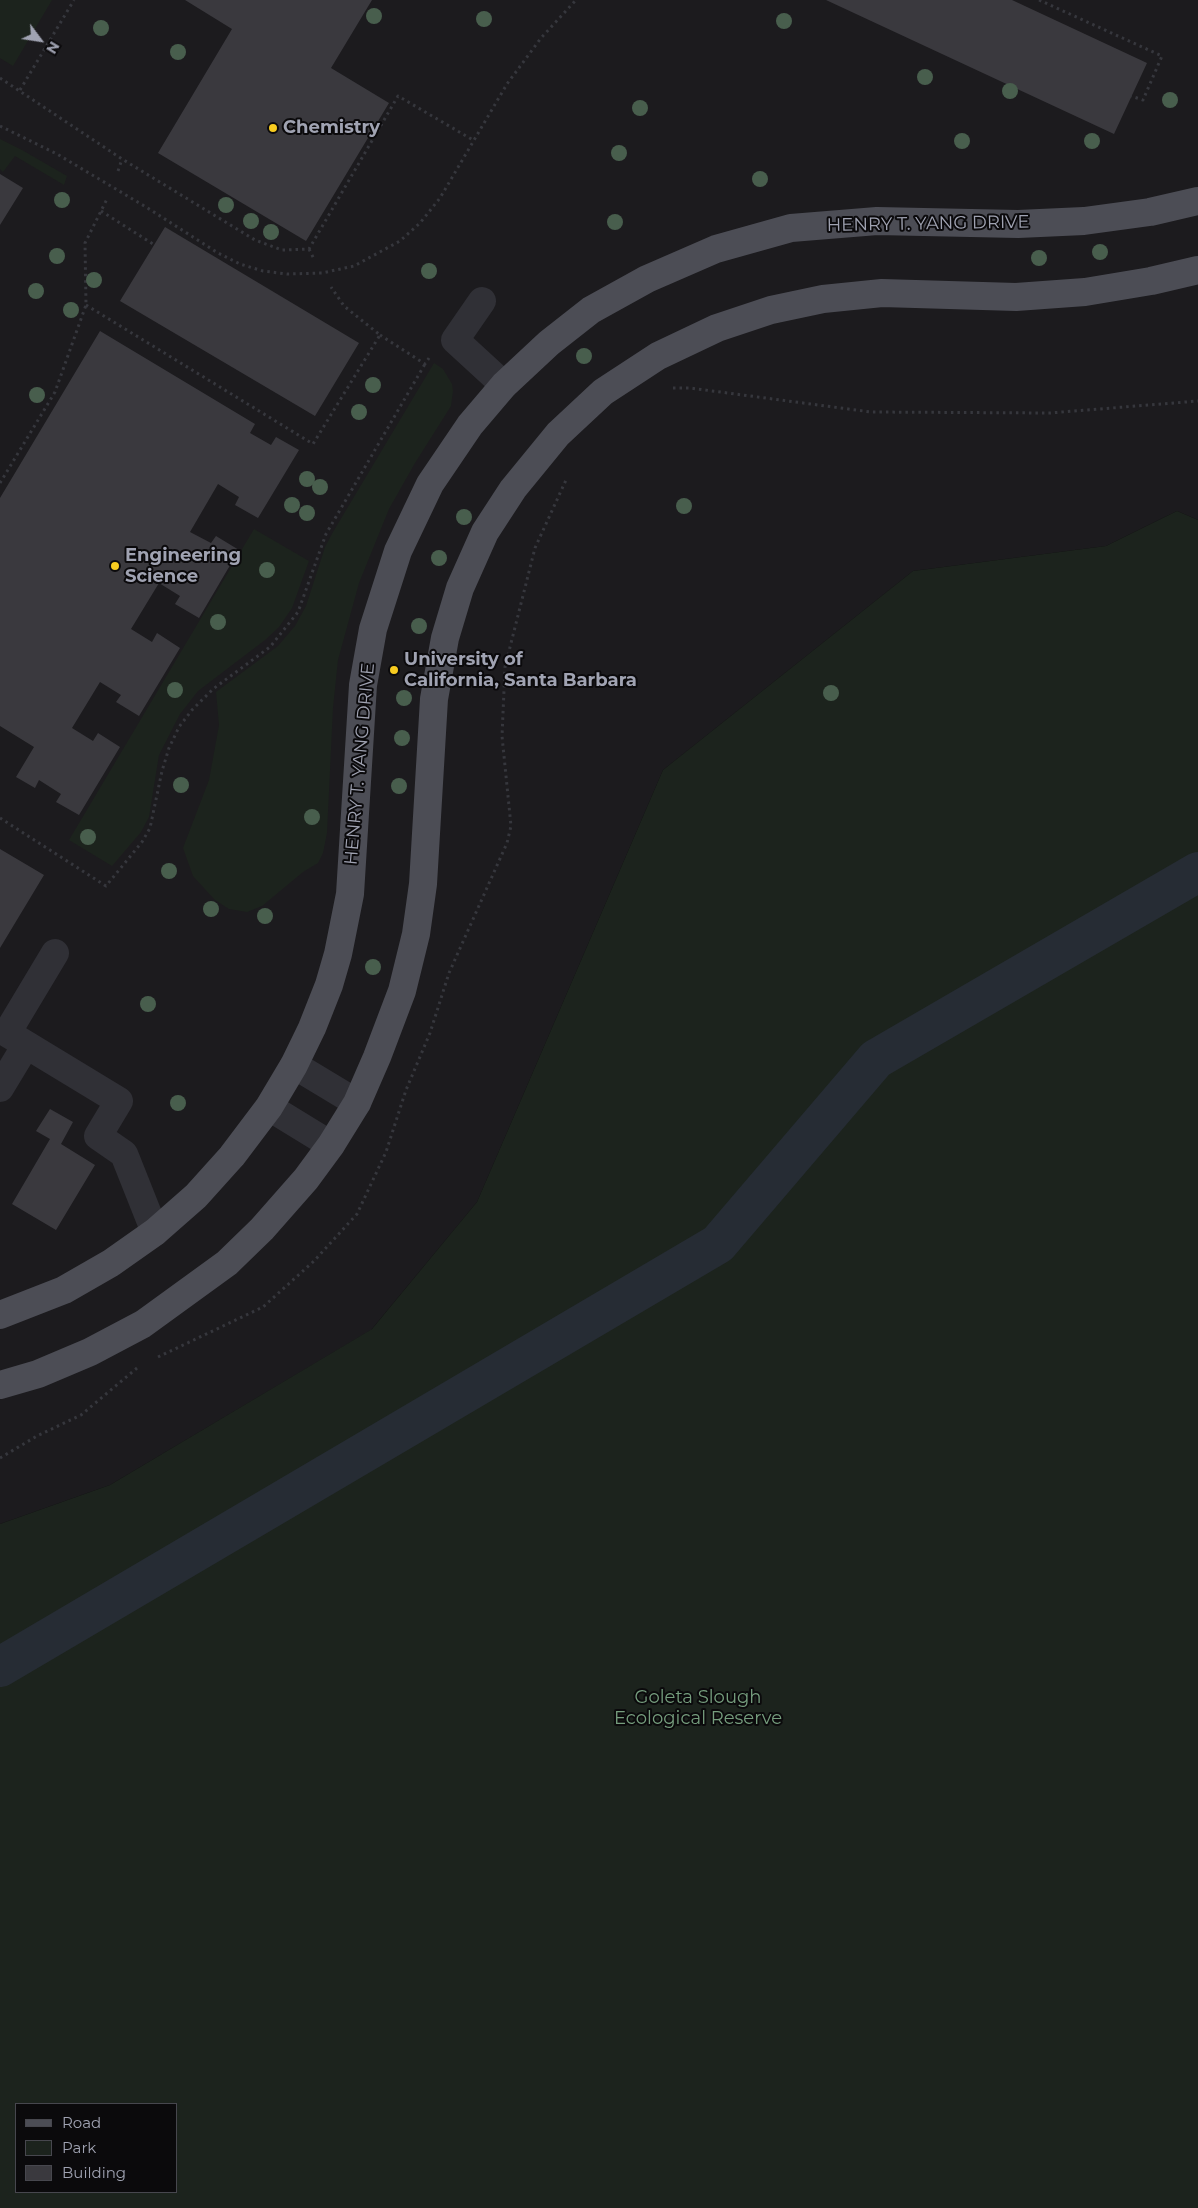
<!DOCTYPE html>
<style>
body{margin:0}
#map{position:relative;width:1198px;height:2208px;overflow:hidden;background:#100f11;font-family:Montserrat,sans-serif}
canvas{display:block}
.legend{position:absolute;left:15px;top:2103px;width:162px;height:90px;box-sizing:border-box;background:#0b0a0c;border:1px solid #47474e;margin:0;padding:6px 9px;list-style:none;font-size:15px;color:#a0a3b2}
.legend li{display:flex;align-items:center;gap:10px;height:25px}
.legend b{width:25px;border:1px solid #47474e}
.north{position:absolute;left:15px;top:15px;width:50px;height:50px;-webkit-text-stroke:4px #0b0a0c;paint-order:stroke;rotate:121deg;font-size:14px;font-weight:700;line-height:20px;text-align:center;color:#a0a3b2}
.north::after{content:'';display:block;margin:auto;width:18px;height:22px;background:#a0a3b2;clip-path:polygon(50% 0,100% 100%,50% 72%,0 100%)}
</style>
<div id="map">
<canvas width="1198" height="2208"></canvas>
<ul class="legend">
<li><b style="height:6px;background:#4c4d55"></b>Road</li>
<li><b style="height:14px;background:#1c231d"></b>Park</li>
<li><b style="height:14px;background:#3a393e"></b>Building</li>
</ul>
<div class="north">N</div>
</div>
<script>
const context = document.querySelector('canvas').getContext('2d');
context.lineJoin = 'round';
function paint(path, color) { context.fillStyle = color; context.fill(path, 'evenodd'); }
const poly = rows => new Path2D(rows.map(r => 'M' + r).join(''));
function trace(path, color, width, dash) { context.strokeStyle = color; context.lineWidth = width; context.lineCap = dash ? 'butt' : 'round'; context.setLineDash(dash || []); context.stroke(path); }
function drawText(font, color, halo, rows, align = 'center') {
  context.font = font + ' Montserrat,sans-serif'; context.lineWidth = 4; context.setLineDash([]); context.textBaseline = 'middle'; context.strokeStyle = halo; context.fillStyle = color; for (const [text, x, y, turn = 0] of rows) {
    context.save(); context.translate(x, y); context.rotate((+turn || 0) * Math.PI / 180); context.textAlign = isNaN(turn) ? turn : align; if (halo) context.strokeText(text, 0, 0); context.fillText(text, 0, 0); context.restore();
  }
}
paint(poly([
 [0,0,1198,0,1198,520,1177,511,1106,546,913,571,663,770,477,1202,371,1330,110,1485,0,1524]
]), '#1c1b1e');
paint(poly([
 [0,0,52,0,13,66,0,58],
 [0,139,22,150,67,176,64,185,15,156,3,172,0,169],
 [434,363,443,369,452,384,453,391,451,406,415,463,389,509,359,583,338,660,333,708,327,833,323,853,318,863,303,872,262,906,247,912,229,909,215,900,193,876,183,848,209,780,219,725,216,692,278,646,295,626,306,606,325,547,333,532],
 [1177,511,1198,520,1198,2208,0,2208,0,1524,110,1485,372,1329,477,1202,663,770,913,571,1106,546],
 [16,2104,176,2104,176,2192,16,2192],
 [254,529,309,561,292,608,279,627,265,640,198,691,180,714,159,755,149,817,141,832,112,866,69,840]
]), '#1c231d');
trace(poly([
 [0,1667,718,1244,876,1059,1198,872]
]), '#262c34', 40);
paint(poly([
 [185,0,372,0,331,68,389,103,306,241,158,153,232,29],
 [826,0,1012,0,1147,63,1114,134],
 [0,174,23,188,0,225],
 [165,227,359,343,315,416,120,301],
 [100,331,255,424,250,433,271,445,276,437,299,450,258,518,235,505,239,497,218,484,190,532,211,543,216,536,239,550,199,618,175,604,180,596,159,583,131,629,152,642,157,633,180,648,139,716,116,702,121,695,100,682,72,728,93,741,98,733,120,747,79,815,56,802,61,794,39,780,35,788,16,777,34,747,0,726,0,498],
 [0,849,44,875,0,948],
 [50,1109,73,1122,61,1144,95,1165,56,1230,12,1204,50,1139,36,1131]
]), '#3a393e');
trace(poly([
 [1039,0,1162,56,1143,100,1131,96],
 [0,78,122,159,255,240,282,250,309,249,398,96,473,140],
 [20,90,74,0],
 [0,126,57,154,146,207,218,253,240,264,263,271,287,274,322,273,354,266,400,241,420,223,440,198,507,84,541,38,576,0],
 [118,171,122,159],
 [101,211,153,244],
 [309,249,314,259],
 [86,305,313,444,380,335,344,306,331,287],
 [380,335,425,364,429,358],
 [673,388,690,388,871,412,1050,413,1198,401],
 [0,483,55,392,86,305,85,243,107,199],
 [0,818,106,886,142,842,150,828,162,771,169,748,179,727,192,710,213,689,270,647,298,612,326,534,425,364],
 [158,1357,263,1307,314,1261,357,1214,386,1152,406,1090,430,1033,449,973,507,843,511,826,502,736,505,667,535,548,566,480],
 [0,1458,37,1436,81,1415,137,1368]
]), '#36373d', 3, [2.5, 4]);
trace(poly([
 [482,301,455,340,504,385],
 [55,953,7,1033,119,1101,98,1136,124,1154,155,1232],
 [294,1065,357,1103],
 [0,1088,26,1045],
 [269,1107,331,1145]
]), '#303036', 28);
trace(poly([
 [0,1315,64,1290,111,1263,155,1232,196,1196,232,1156,269,1107,294,1065,312,1028,329,985,338,954,350,894,363,685,373,629,398,551,430,484,470,425,504,385,549,343,591,310,647,279,716,249,791,228,877,221,1018,224,1084,221,1150,212,1198,201],
 [0,1385,38,1374,90,1352,143,1324,227,1263,262,1229,306,1179,331,1145,357,1103,377,1057,402,991,416,934,423,884,434,699,445,638,460,588,485,532,513,489,558,434,603,392,658,356,717,328,771,310,823,299,882,293,1016,297,1085,292,1151,281,1198,270]
]), '#4c4d55', 28);
context.fillStyle = '#485e4d';
for (const [x, y] of [
 [374,16],
 [484,19],
 [784,21],
 [101,28],
 [178,52],
 [925,77],
 [1010,91],
 [1170,100],
 [640,108],
 [962,141],
 [1092,141],
 [619,153],
 [760,179],
 [62,200],
 [226,205],
 [251,221],
 [615,222],
 [271,232],
 [1100,252],
 [57,256],
 [1039,258],
 [429,271],
 [94,280],
 [36,291],
 [71,310],
 [584,356],
 [373,385],
 [37,395],
 [359,412],
 [307,479],
 [320,487],
 [292,505],
 [684,506],
 [307,513],
 [464,517],
 [439,558],
 [267,570],
 [218,622],
 [419,626],
 [175,690],
 [831,693],
 [404,698],
 [402,738],
 [181,785],
 [399,786],
 [312,817],
 [88,837],
 [169,871],
 [211,909],
 [265,916],
 [373,967],
 [148,1004],
 [178,1103]
]) { context.beginPath(); context.arc(x, y, 8, 0, 2 * Math.PI); context.fill(); }
for (const [x, y, r, color] of [
 [273,128,5,"#f8cc20"],
 [115,566,5,"#f8cc20"],
 [394,670,5,"#f8cc20"]
]) { const dot = new Path2D(); dot.arc(x, y, r, 0, 2 * Math.PI); context.fillStyle = color; context.fill(dot); trace(dot, '#0b0a0c', 2); }
drawText('bold 18px', '#a0a3b2', '#0b0a0c', [
 ["Chemistry",283,128],
 ["Engineering",125,556],
 ["Science",125,577],
 ["University of",404,660],
 ["California, Santa Barbara",404,681]
], 'left');
drawText('18px', '#a0a3b2', '#0b0a0c', [
 ["HENRY T. YANG DRIVE",928,224,-1],
 ["HENRY T. YANG DRIVE",360,764,-85]
]);
drawText('18px', '#769e7e', '#0b0a0c', [
 ["Goleta Slough",698,1698],
 ["Ecological Reserve",698,1719]
]);
</script>
